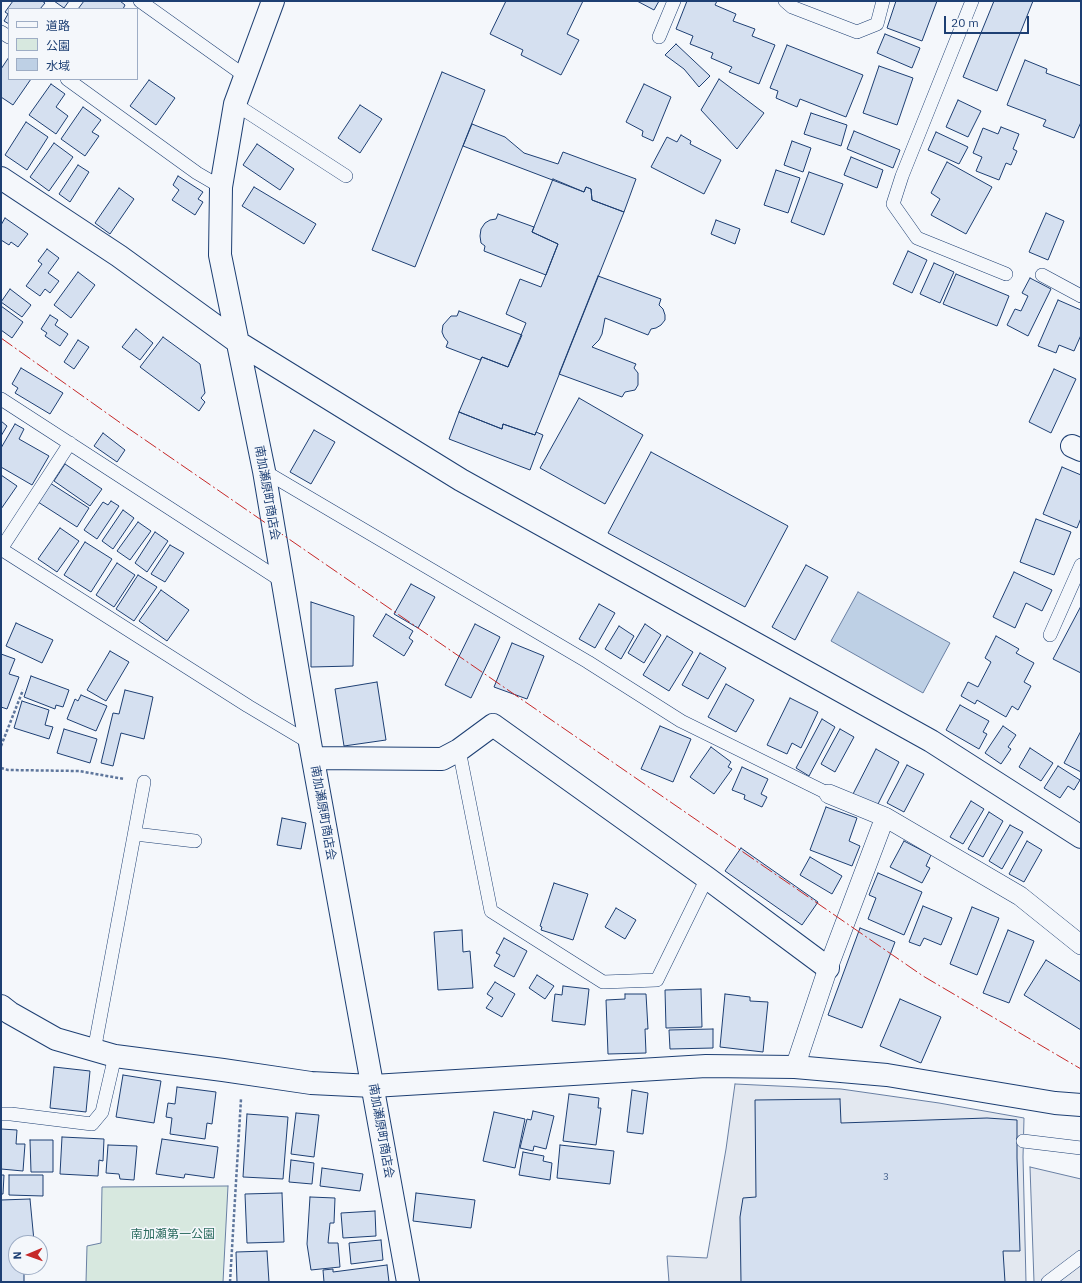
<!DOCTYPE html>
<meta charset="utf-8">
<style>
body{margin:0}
#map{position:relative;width:1082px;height:1283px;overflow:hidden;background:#f4f7fb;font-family:"IBM Plex Sans","Noto Sans JP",sans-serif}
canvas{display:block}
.frame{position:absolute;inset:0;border:2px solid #1d3f73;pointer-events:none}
.legend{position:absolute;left:8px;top:8px;width:130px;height:72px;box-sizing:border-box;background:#f4f7fb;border:1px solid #9eadc5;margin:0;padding:5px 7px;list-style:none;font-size:12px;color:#1d3f73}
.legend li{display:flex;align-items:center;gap:8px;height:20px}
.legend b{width:20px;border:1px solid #9eadc5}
.north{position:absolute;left:8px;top:1235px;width:40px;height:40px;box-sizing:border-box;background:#f4f7fb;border:1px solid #9eadc5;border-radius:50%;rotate:268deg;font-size:11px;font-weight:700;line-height:16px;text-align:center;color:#1d3f73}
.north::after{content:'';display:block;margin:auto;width:14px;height:18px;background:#c62828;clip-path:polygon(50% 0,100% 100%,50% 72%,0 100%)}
.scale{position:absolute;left:944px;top:16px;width:85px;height:18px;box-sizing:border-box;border:2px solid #1d3f73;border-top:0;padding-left:5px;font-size:12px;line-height:14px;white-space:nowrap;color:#1d3f73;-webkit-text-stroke:3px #f4f7fb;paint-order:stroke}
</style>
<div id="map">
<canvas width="1082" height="1283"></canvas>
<div class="frame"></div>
<ul class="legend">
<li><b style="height:5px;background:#f4f7fb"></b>道路</li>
<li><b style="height:11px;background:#d7e8df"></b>公園</li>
<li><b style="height:11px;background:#bed0e5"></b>水域</li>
</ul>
<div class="north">N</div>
<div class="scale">20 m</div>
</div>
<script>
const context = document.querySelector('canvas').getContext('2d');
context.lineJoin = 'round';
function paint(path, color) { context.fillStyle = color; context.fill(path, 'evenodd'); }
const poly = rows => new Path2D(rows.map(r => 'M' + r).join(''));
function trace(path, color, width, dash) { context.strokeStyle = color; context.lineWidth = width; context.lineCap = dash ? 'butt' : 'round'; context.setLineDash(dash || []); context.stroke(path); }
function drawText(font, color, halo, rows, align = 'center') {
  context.font = font + ' "IBM Plex Sans","Noto Sans JP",sans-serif'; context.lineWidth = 3; context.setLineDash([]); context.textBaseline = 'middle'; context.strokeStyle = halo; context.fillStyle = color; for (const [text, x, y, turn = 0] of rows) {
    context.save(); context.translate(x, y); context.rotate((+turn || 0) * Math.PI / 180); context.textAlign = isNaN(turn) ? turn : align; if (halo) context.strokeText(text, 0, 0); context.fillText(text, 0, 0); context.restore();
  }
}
const green = poly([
 [228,1186,223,1282,86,1282,87,1246,101,1243,102,1187,228,1186]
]);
paint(green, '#d7e8df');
trace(green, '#687fa3', 1);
const parking = poly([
 [735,1084,841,1089,939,1103,1024,1118,1023,1157,1026,1282,669,1282,667,1256,707,1258,726,1149,735,1084],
 [1030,1167,1081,1179,1081,1282,1034,1282,1030,1167]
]);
paint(parking, '#e3e8f0');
trace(parking, '#687fa3', 1);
const water = poly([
 [858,592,950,643,923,693,831,641,858,592]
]);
paint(water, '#bed0e5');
trace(water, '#687fa3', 1);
const building = poly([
 [13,1,42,1,45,3,40,9,9,9,9,24,4,21,8,14,5,12,13,1],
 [54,1,69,1,64,8,54,1],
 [84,1,120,1,125,5,123,9,78,9,84,1],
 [506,1,583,1,567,34,579,40,561,75,521,55,523,50,490,34,506,1],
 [637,1,659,1,654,10,637,1],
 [687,1,717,1,715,5,736,14,733,21,755,29,752,36,775,45,759,84,729,72,732,67,711,58,713,53,690,44,693,36,676,29,687,1],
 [896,1,937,1,922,41,887,28,896,1],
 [994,1,1033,1,997,91,963,77,994,1],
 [885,34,920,48,912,68,877,53,885,34],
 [676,44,710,76,699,87,684,69,665,55,676,44],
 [787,45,863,75,846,117,800,99,797,107,776,98,778,91,770,88,787,45],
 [9,57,9,79,31,79,13,105,1,97,1,69,9,57],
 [1025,60,1047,69,1046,73,1081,86,1081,122,1074,138,1043,126,1046,120,1007,105,1025,60],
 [879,66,913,78,897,125,863,113,879,66],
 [442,72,485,90,415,267,372,250,442,72],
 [719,79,764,113,737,149,701,110,719,79],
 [149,80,175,98,156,125,130,106,149,80],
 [51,84,65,94,56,107,68,116,56,134,29,115,51,84],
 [644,84,671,97,653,141,642,136,643,131,626,122,644,84],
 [958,100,981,111,968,137,946,127,958,100],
 [360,105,382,119,360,153,338,138,360,105],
 [83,107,101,120,92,132,99,136,85,156,61,139,83,107],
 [811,113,847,125,841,146,804,134,811,113],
 [26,122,48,137,27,170,5,155,26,122],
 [472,124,505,137,524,153,558,164,563,152,636,179,624,212,592,200,591,189,586,187,584,192,463,146,472,124],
 [1001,127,1019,134,1013,149,1017,151,1011,165,1006,163,999,180,976,171,982,157,973,153,983,128,998,134,1001,127],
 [854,131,900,150,893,168,847,149,854,131],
 [936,132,968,147,959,164,928,150,936,132],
 [681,135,691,141,690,144,721,160,704,194,651,167,667,137,677,142,681,135],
 [792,141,811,148,803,172,784,165,792,141],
 [54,143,73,157,49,191,30,177,54,143],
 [257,144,294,169,280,190,243,165,257,144],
 [851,157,883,170,877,188,844,175,851,157],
 [947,162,992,187,966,234,931,215,940,199,931,193,947,162],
 [78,165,89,172,70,202,59,194,78,165],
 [776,170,800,178,788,213,764,205,776,170],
 [809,172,843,184,824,235,791,222,809,172],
 [178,176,203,192,198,199,203,202,195,215,172,200,179,190,173,185,178,176],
 [553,179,584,192,586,187,591,189,592,200,624,212,535,435,503,424,502,429,459,412,482,357,508,367,526,323,506,314,520,279,541,287,558,244,532,232,553,179],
 [254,187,316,224,304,244,242,206,254,187],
 [119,188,134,199,110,234,95,223,119,188],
 [1046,213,1064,221,1048,260,1029,252,1046,213],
 [498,214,534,227,532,232,558,244,546,275,484,251,485,246,481,243,480,236,481,229,485,223,490,220,496,219,498,214],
 [5,218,28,234,18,247,11,242,9,245,1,240,1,225,5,218],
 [716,220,740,229,735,244,711,234,716,220],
 [47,249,59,258,48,273,59,281,50,293,45,289,40,296,26,286,42,264,38,261,47,249],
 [908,251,927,260,912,293,893,284,908,251],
 [934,263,954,272,940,303,920,294,934,263],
 [78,272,95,285,71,318,54,305,78,272],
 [956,274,1009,296,997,326,943,304,956,274],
 [598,276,661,299,659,305,663,309,665,315,665,320,661,325,656,328,651,329,648,335,605,318,602,334,599,340,592,347,636,364,634,368,638,373,638,385,635,390,625,392,622,397,559,374,598,276],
 [1030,278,1051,289,1028,336,1007,325,1015,309,1021,311,1028,296,1022,293,1030,278],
 [10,289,31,305,22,317,1,302,10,289],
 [1058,300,1081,310,1081,335,1074,351,1059,345,1056,353,1038,346,1058,300],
 [1,306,23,322,12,338,1,330,1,306],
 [459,311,522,335,508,367,482,357,480,360,446,347,448,342,444,337,442,332,443,325,451,316,457,316,459,311],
 [50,315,58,320,55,325,68,334,60,346,45,336,47,333,41,329,50,315],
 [136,329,153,343,140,360,122,347,136,329],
 [163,337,200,364,205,393,201,398,205,402,199,411,140,367,163,337],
 [78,340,89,347,74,369,64,362,78,340],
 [21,368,63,393,50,414,15,393,18,388,12,384,21,368],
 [1054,369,1076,379,1051,433,1029,422,1054,369],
 [579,398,643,435,605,504,540,468,579,398],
 [459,412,502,429,503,424,535,435,536,432,543,435,530,470,449,439,459,412],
 [1,421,7,426,1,436,1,421],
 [15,424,24,429,19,439,49,456,32,485,1,467,1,448,15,424],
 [314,430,335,442,311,484,290,472,314,430],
 [103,433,125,450,117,462,94,446,103,433],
 [651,452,788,526,745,607,608,533,651,452],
 [65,464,102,489,90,506,54,481,65,464],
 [1062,467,1081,475,1081,518,1077,528,1043,514,1062,467],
 [1,475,17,486,1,509,1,475],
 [50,483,89,508,77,527,38,502,50,483],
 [111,501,119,506,97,539,84,530,103,502,108,505,111,501],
 [123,510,134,518,113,549,102,541,123,510],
 [1036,519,1071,532,1054,575,1020,562,1036,519],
 [138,522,151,531,130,560,117,551,138,522],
 [60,528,79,541,57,572,38,559,60,528],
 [155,532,168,541,147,572,135,563,155,532],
 [85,542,112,559,91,592,64,575,85,542],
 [170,545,184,553,165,582,151,574,170,545],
 [117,563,135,575,114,607,96,595,117,563],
 [806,565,828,577,795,640,772,627,806,565],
 [1014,572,1052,590,1042,611,1026,603,1015,628,993,617,1014,572],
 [138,575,157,587,134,621,116,609,138,575],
 [411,584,435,597,418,628,394,614,411,584],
 [161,590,189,610,167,641,139,621,161,590],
 [311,602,354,616,353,666,311,667,311,602],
 [599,604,615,613,595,648,579,639,599,604],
 [1081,606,1081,673,1053,659,1081,606],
 [386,614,413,631,409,638,413,641,404,656,373,636,386,614],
 [16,623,53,640,42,663,6,646,16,623],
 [475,624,500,637,471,698,445,685,475,624],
 [645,624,661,635,644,663,628,653,645,624],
 [619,626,634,636,621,659,605,649,619,626],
 [667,636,693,652,669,691,643,675,667,636],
 [996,636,1019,649,1016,653,1034,663,1024,682,1031,686,1018,710,1012,706,1006,717,977,700,975,704,961,696,968,682,978,687,991,662,985,658,996,636],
 [512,643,544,656,527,699,494,687,512,643],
 [110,651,129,662,106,701,87,690,110,651],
 [700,653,726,668,708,699,682,685,700,653],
 [1,654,15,659,9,674,19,677,7,709,1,707,1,654],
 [31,676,69,690,63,707,56,705,55,709,24,697,31,676],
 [377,682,386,740,344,746,335,689,377,682],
 [726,684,754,700,736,732,708,717,726,684],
 [125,690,153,697,144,739,121,733,113,766,101,763,113,713,119,714,125,690],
 [81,695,107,706,96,731,67,719,75,699,78,701,81,695],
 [790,698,818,712,801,748,792,743,787,754,767,745,790,698],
 [22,701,49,710,45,725,53,727,49,739,14,728,22,701],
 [960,705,989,721,983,732,987,734,979,749,946,730,960,705],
 [822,719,835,727,809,776,796,768,822,719],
 [660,726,691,739,673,782,641,769,660,726],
 [1003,726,1016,735,1008,747,1011,749,1001,764,985,753,1003,726],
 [64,729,97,739,90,763,57,753,64,729],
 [840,729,854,737,835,772,821,764,840,729],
 [1081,731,1081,772,1064,763,1081,731],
 [711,747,731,762,728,767,732,769,714,794,690,777,711,747],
 [1030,748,1053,763,1041,781,1019,767,1030,748],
 [876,749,899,762,877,806,853,794,876,749],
 [907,765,924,774,904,812,887,803,907,765],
 [1058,766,1080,780,1074,790,1068,786,1060,798,1044,788,1058,766],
 [742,767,768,779,761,794,767,797,762,807,744,799,745,795,732,790,742,767],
 [971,801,984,809,963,844,950,837,971,801],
 [826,807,857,818,849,841,860,846,852,866,810,850,826,807],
 [989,812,1003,821,983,857,968,849,989,812],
 [282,818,306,823,301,849,277,845,282,818],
 [1010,825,1023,832,1002,869,989,861,1010,825],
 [904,841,931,855,926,866,930,868,922,883,890,867,904,841],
 [1027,841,1042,850,1024,882,1009,874,1027,841],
 [741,848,818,902,802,925,725,871,741,848],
 [810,857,842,876,832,894,800,875,810,857],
 [878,873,922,892,904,935,868,919,876,898,869,895,878,873],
 [554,883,588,894,573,940,541,930,542,927,540,926,554,883],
 [923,906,952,918,941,945,924,938,920,946,909,942,923,906],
 [972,907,999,918,977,975,950,964,972,907],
 [616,908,636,920,625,939,605,927,616,908],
 [860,928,895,942,862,1028,828,1015,860,928],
 [462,930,463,952,470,951,473,988,438,990,434,932,462,930],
 [1008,930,1034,941,1009,1003,983,993,1008,930],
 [504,938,527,951,514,977,494,966,500,955,496,953,504,938],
 [1046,960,1081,982,1081,1030,1024,995,1046,960],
 [537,975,554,986,545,999,529,988,537,975],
 [495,982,515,994,502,1017,486,1008,493,998,487,994,495,982],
 [563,986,589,989,585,1025,552,1021,555,994,562,995,563,986],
 [701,989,702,1027,666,1028,665,990,701,989],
 [625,994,646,994,648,1029,645,1029,646,1053,608,1054,606,1000,625,999,625,994],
 [725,994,750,997,750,1001,768,1002,763,1052,720,1047,725,994],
 [900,999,941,1017,921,1063,880,1046,900,999],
 [713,1029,713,1048,670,1049,669,1030,713,1029],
 [54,1067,90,1071,86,1112,50,1108,54,1067],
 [123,1075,161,1081,154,1123,116,1117,123,1075],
 [177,1087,216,1092,212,1124,207,1123,205,1139,170,1134,172,1118,166,1117,168,1103,175,1104,177,1087],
 [632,1090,648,1093,643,1134,627,1132,632,1090],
 [569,1094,599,1098,598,1108,601,1108,596,1145,563,1141,569,1094],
 [840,1099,841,1123,987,1118,1017,1120,1017,1158,1020,1251,1003,1251,1005,1282,741,1282,740,1217,743,1198,756,1197,755,1100,840,1099],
 [533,1111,554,1116,546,1149,534,1146,533,1151,520,1148,527,1119,531,1120,533,1111],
 [494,1112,525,1119,515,1168,483,1161,494,1112],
 [296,1113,319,1115,314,1157,291,1154,296,1113],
 [247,1114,288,1117,283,1179,243,1177,247,1114],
 [1,1129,17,1130,16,1144,25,1144,23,1171,1,1169,1,1129],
 [62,1137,104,1139,103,1161,99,1160,98,1176,60,1174,62,1137],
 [162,1139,218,1147,214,1178,185,1174,184,1178,156,1174,162,1139],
 [30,1140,53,1140,53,1172,31,1172,30,1140],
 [108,1145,137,1146,134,1180,120,1179,119,1174,106,1173,108,1145],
 [560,1145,614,1151,610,1184,557,1178,560,1145],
 [523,1152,544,1156,543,1161,552,1163,550,1180,519,1175,523,1152],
 [291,1160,314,1163,312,1184,289,1182,291,1160],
 [322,1168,363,1174,360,1191,320,1186,322,1168],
 [1,1175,4,1175,3,1194,1,1194,1,1175],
 [9,1175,43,1175,43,1196,9,1195,9,1175],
 [282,1193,284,1242,247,1243,245,1194,282,1193],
 [416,1193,475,1200,471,1228,413,1221,416,1193],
 [310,1197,335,1198,334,1223,330,1223,328,1243,338,1243,340,1267,311,1270,307,1244,310,1197],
 [30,1199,34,1241,26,1241,26,1243,16,1243,16,1267,29,1267,29,1274,24,1274,24,1282,1,1282,1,1200,30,1199],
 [375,1211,376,1236,343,1238,341,1213,375,1211],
 [381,1240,383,1260,351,1264,349,1243,381,1240],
 [267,1251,269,1282,237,1282,236,1252,267,1251],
 [387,1265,389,1282,324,1282,323,1270,333,1269,333,1272,387,1265]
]);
paint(building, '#d5e0f0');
trace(building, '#1d3f73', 1);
const service = poly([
 [140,1,245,76],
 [785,1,792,7,857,32,877,24,883,1],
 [972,1,902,176,893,204,917,238,1006,274],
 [1,32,9,37],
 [659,37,674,1],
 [67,79,197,173,221,187],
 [235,104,346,176],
 [1042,275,1081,296],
 [1,399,282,581],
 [264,471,588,662,681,721,829,794],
 [1,549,248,706,310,743],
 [1,549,70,443],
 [1050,635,1081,565],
 [459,750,491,911,603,982,657,980,707,878],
 [135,834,195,841],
 [94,1051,144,782],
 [1,1114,11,1114,92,1124,102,1112,115,1056],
 [1023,1141,1081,1148],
 [1048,1282,1081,1257]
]);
const pedestrian = poly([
 [829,794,885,817,1020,896,1081,945],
 [795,1067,828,968,885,817]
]);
const minor = poly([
 [273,1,235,104,221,187,220,255,264,471,310,743,408,1282],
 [1,178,119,256,239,343,461,480,931,741,1081,837],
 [1072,446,1081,450],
 [313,758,442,759,459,750,493,725,707,878,828,968]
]);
const tertiary = poly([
 [1,1006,10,1013,56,1039,115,1056,223,1070,311,1083,373,1086,706,1066,795,1067,887,1075,1055,1103,1081,1105]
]);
trace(service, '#1d3f73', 14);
trace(pedestrian, '#1d3f73', 20);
trace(minor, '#1d3f73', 24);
trace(tertiary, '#1d3f73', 24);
trace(poly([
 [1,746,23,690],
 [1,768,8,770,79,771,124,779],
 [230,1282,241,1099]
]), '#5e769c', 2.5, [3, 2]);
trace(service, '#f4f7fb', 13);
trace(pedestrian, '#f4f7fb', 19);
trace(minor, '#f4f7fb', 22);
trace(tertiary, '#f4f7fb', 22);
trace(poly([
 [1,338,122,424,923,976,1081,1069]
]), '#c62828', 1, [14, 3, 2, 3]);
drawText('10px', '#4b6792', null, [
 ["3",886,1177]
]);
drawText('12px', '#1d3f73', '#f4f7fb', [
 ["南加瀬原町商店会",267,493,80],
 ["南加瀬原町商店会",323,813,80],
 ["南加瀬原町商店会",381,1131,80]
]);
drawText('12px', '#2c6c60', '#f4f7fb', [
 ["南加瀬第一公園",173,1235]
]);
</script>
